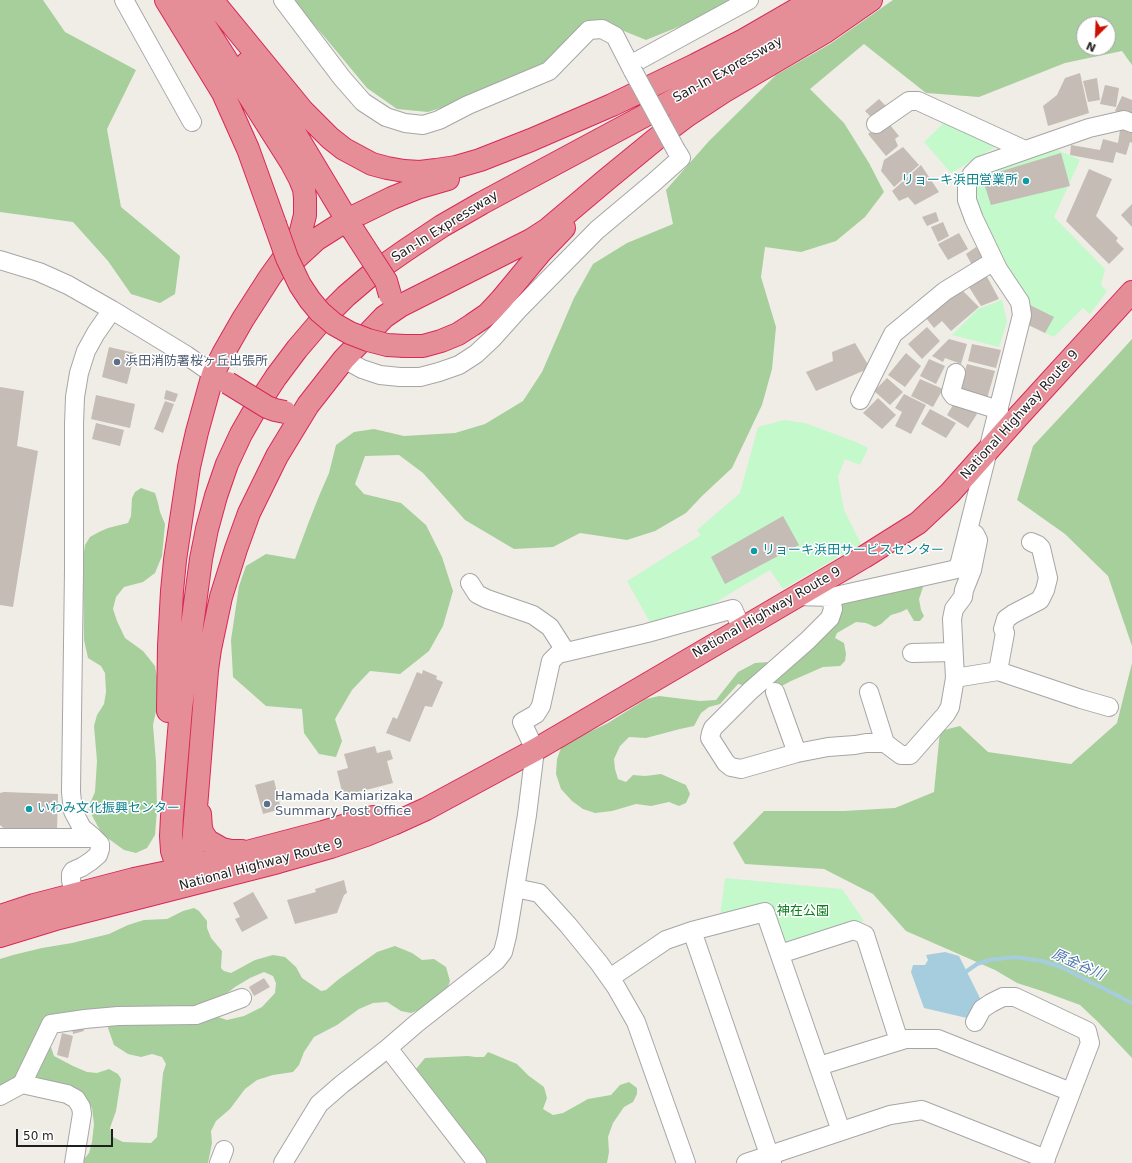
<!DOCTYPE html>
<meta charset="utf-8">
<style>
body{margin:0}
#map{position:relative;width:1132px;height:1163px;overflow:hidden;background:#f0ede6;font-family:"DejaVu Sans",sans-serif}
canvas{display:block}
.north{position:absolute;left:1076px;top:16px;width:40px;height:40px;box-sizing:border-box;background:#fff;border:1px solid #a5a5a5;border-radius:50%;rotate:204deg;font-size:11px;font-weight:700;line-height:16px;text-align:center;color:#1f1f1f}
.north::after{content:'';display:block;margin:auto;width:14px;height:18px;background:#cc1002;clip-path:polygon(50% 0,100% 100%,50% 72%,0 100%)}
.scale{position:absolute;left:16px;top:1129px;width:97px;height:18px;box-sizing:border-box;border:2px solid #1f1f1f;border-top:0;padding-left:5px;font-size:12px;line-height:14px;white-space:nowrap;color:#1f1f1f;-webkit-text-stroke:3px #fff;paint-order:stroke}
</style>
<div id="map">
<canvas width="1132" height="1163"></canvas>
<div class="north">N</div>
<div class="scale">50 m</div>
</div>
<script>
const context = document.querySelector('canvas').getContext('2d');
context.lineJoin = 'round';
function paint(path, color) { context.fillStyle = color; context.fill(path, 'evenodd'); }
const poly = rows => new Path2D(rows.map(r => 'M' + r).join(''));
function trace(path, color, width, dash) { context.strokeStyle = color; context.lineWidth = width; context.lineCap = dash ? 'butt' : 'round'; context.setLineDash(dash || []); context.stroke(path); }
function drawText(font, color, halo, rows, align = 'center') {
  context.font = font + ' "DejaVu Sans","Noto Sans JP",sans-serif'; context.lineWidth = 3; context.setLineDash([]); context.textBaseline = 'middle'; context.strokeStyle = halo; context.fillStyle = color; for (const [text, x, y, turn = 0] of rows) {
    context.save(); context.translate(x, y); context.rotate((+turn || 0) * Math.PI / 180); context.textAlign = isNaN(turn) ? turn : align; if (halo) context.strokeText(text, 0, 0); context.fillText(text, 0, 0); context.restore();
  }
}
paint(poly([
 [0,0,43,0,65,32,136,70,107,129,121,207,180,256,175,294,160,303,131,294,108,261,73,222,0,212],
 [291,0,731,0,693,21,646,40,624,31,606,21,553,58,533,69,469,99,428,112,397,109,367,88,323,35],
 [893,0,1132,0,1132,65,1122,51,1065,63,979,97,926,93,864,44,810,89,844,123,869,163,884,192,865,217,836,241,801,252,765,247,761,277,776,327,772,369,762,405,732,468,702,496,686,513,655,531,627,540,580,533,553,547,514,549,465,520,423,473,399,455,365,456,355,484,364,494,401,503,426,525,442,557,453,591,443,626,429,651,400,674,370,671,352,690,335,719,342,741,336,757,319,754,304,733,302,709,266,706,233,677,231,640,239,586,246,566,266,554,295,559,308,524,319,496,329,473,336,445,354,432,374,429,404,436,455,433,485,424,523,401,542,372,574,298,593,264,627,243,673,224,666,190,709,141,776,75,830,44],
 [1084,24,1108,24,1108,48,1084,48],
 [1132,339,1132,646,1108,576,1065,534,1017,500,1033,446,1113,360],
 [141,488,155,493,158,503,160,512,165,524,162,556,155,573,143,582,124,587,116,597,113,609,117,621,125,638,143,651,155,666,160,693,153,725,156,762,157,810,155,835,147,848,136,853,124,850,102,834,88,808,95,792,97,761,94,726,97,715,104,704,106,692,105,673,101,666,88,658,84,640,83,559,85,545,90,537,99,532,108,528,128,523,131,516,132,498,135,492],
 [917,582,923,587,919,599,921,610,924,616,920,621,914,621,907,609,901,612,891,615,881,624,875,627,866,623,856,622,837,633,835,638,844,643,846,654,845,661,840,666,823,667,791,681,778,688,758,693,747,686,738,684,720,704,709,707,701,713,694,726,680,729,646,738,629,737,620,746,614,759,615,769,618,779,626,782,633,775,645,776,661,774,686,785,690,794,686,803,679,806,669,802,651,806,636,804,612,811,595,813,583,809,572,801,561,789,556,774,557,759,562,745,608,723,646,699,659,696,700,701,716,700,738,672,755,663,769,662,786,647,807,630,835,600],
 [1132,663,1132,1058,1097,1021,1080,1005,1042,991,1017,983,995,970,906,931,873,894,824,869,745,864,733,843,764,811,844,811,895,808,934,792,940,731,960,726,988,752,1071,764,1117,723],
 [194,908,199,911,207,921,207,928,211,938,222,951,221,968,224,971,231,973,255,960,273,955,285,957,296,967,302,978,321,991,326,990,339,979,377,952,395,946,412,953,422,960,434,959,446,967,450,981,447,990,426,1007,411,1013,401,1011,387,1002,373,1003,359,1009,337,1025,314,1037,304,1052,299,1065,293,1072,273,1075,257,1080,245,1089,230,1109,216,1121,211,1131,212,1143,208,1163,81,1163,89,1153,92,1142,94,1124,92,1108,85,1096,38,1078,34,1074,46,1046,51,1047,54,1056,73,1066,87,1072,97,1073,109,1069,118,1074,121,1079,116,1111,110,1128,113,1137,123,1142,151,1143,157,1137,163,1073,166,1064,162,1057,152,1054,141,1057,128,1054,114,1045,108,1028,110,1021,215,1016,227,1020,244,1016,262,1007,275,993,276,983,273,976,264,972,250,978,235,987,212,1005,70,1015,24,1071,0,1089,0,959,13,955,42,948,72,943,109,934,128,925,144,920,167,919,183,911],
 [488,1052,517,1064,529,1076,544,1087,547,1098,543,1109,553,1115,563,1113,588,1099,611,1095,620,1085,629,1082,637,1088,637,1094,633,1102,624,1107,613,1123,608,1137,609,1152,607,1163,483,1163,422,1083,416,1069,425,1058,468,1056,475,1057,484,1057]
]), '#a6cf9b');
paint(poly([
 [949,118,999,145,951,173,924,142],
 [1053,148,1080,160,1054,217,1105,269,1101,285,1107,291,1090,314,1083,308,1054,337,1020,321,969,204,978,168],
 [1002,300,1007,322,999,347,952,335,978,309],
 [784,420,805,423,856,442,868,448,860,465,845,459,838,477,844,510,861,544,783,589,770,570,734,591,709,607,651,624,627,581,701,535,697,530,740,493,758,427],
 [725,878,842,889,864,921,786,945,770,903,720,916]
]), '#c3f9cb');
paint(poly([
 [945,952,959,956,982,1002,967,1018,924,1008,911,972,913,965,925,965,928,960,926,955]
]), '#a6cddd');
trace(poly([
 [967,971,977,964,989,960,1015,957,1042,961,1061,967,1132,1003]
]), '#a6cddd', 4);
paint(poly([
 [1080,73,1089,113,1048,126,1043,106,1057,95,1065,78],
 [1097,78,1100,100,1088,102,1083,81],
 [1105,85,1119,88,1116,107,1100,104],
 [1122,96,1132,100,1132,118,1115,111],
 [879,99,890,110,875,121,865,111],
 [886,120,899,136,895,139,898,146,886,156,868,134],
 [1121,124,1132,129,1132,143,1130,142,1126,155,1116,152,1113,163,1070,155,1071,145,1100,150,1103,139,1118,143],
 [903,147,919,165,894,187,881,171,884,160],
 [1061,153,1070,186,991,205,982,177],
 [921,165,939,192,915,205,908,197,899,201,892,191],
 [1089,169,1112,179,1096,216,1118,238,1116,241,1124,249,1109,264,1066,221],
 [1132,204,1132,227,1121,215],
 [936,212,939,221,927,226,922,217],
 [943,222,949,236,938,242,931,227],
 [959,233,968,249,948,260,938,244],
 [976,247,984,259,972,265,966,254],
 [985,273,999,299,981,306,967,284],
 [960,288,979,307,951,331,942,321,934,328,926,318],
 [1028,304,1054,317,1045,333,1020,321],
 [927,327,940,341,922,359,908,344],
 [949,339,967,344,961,364,945,358,943,362,932,356],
 [855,343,870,368,816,391,806,372,833,361,832,352],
 [972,344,1001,350,996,368,968,361],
 [109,347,135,353,127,384,102,377],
 [906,353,921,366,905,387,888,375],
 [929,359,945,366,936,384,920,376],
 [967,364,995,371,986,402,958,393],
 [887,378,903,392,890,405,874,391],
 [920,379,943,389,933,407,911,396],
 [0,387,24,391,17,446,38,451,13,607,0,605],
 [166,390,178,394,175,402,164,399],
 [904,394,926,405,911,434,895,426,902,412,895,408],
 [96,395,135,404,130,428,91,419],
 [878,398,896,415,882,429,863,413],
 [956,400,977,414,968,428,947,415],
 [165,401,174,404,163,433,154,429],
 [930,409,956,423,946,438,921,424],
 [96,423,124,430,120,446,92,439],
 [783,516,799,545,725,584,711,557],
 [423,670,437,676,436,679,443,682,432,707,425,706,410,742,386,733,393,717,397,719,417,672,422,674],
 [375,746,377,753,390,750,393,759,387,761,393,783,343,796,337,771,348,768,344,754],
 [274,780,281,809,263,814,255,785],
 [4,792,58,794,57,830,7,831,0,825,0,793],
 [344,880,347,893,344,895,337,913,295,924,287,900,316,892,315,889],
 [253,892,268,918,242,932,235,919,240,917,233,903],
 [264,978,270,987,254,996,249,987],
 [83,1026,84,1031,73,1034,72,1028],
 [62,1033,73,1036,68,1058,57,1055]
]), '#c4bcb5');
const minor = poly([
 [124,0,192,122],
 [283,0,342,78,363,102,386,117,405,123,423,125,439,120,468,105,549,71,589,30,602,29,615,36,633,71],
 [630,65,749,0],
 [876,124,909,101,918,101,1025,150],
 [0,260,39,272,68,285,112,310,186,355,213,374],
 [344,359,362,369,380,375,400,377,420,377,439,372,459,365,476,354,492,339,518,310,597,230,653,183,681,158,676,150],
 [956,373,951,392,954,396,999,410],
 [860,400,893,334,945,291,994,261],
 [470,583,477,594,487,599,533,615,550,627,566,652],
 [796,596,831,597,957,569,960,562,1022,315,1020,302,998,269,974,219,967,200,967,185,972,174,980,166,1089,128,1124,120,1132,123],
 [831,597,833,609,830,618,807,641,750,691,713,728,711,733,710,738,726,763,731,767,741,769,797,753,828,747,855,745,866,743,885,743,869,692],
 [912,653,953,652],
 [998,671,1005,633,1003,629,1006,619,1013,614,1040,600,1045,590,1048,578,1041,548,1038,545,1031,542],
 [955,678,998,671,1081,699,1109,707],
 [775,692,797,753],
 [885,743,901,755,910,755,946,714,950,707,955,678,952,619,954,609,963,597,964,590,972,570,978,540,975,534],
 [0,838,94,838,100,844,100,849,98,855,91,861,82,867,73,871,71,874,71,880,74,895],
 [94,838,82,828,73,811,71,792,74,570,74,424,75,397,79,373,86,351,96,333,112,310],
 [515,888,539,893,568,925,599,963,616,987,636,1022,686,1163],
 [692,931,772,1163],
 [780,954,854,930,865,935,899,1041],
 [610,978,666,940,692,931,765,912,841,1131],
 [975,1022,982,1009,991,1003,1003,997,1015,997,1087,1031,1090,1043,1044,1163],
 [388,1048,477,1163],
 [819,1066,906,1039,938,1039,1071,1092],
 [22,1084,51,1024,85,1019,118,1016,196,1015,242,998],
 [0,1096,22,1084,67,1094,76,1099,81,1107,82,1114,74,1163],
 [219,1163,224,1150],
 [283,1163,319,1104,342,1084,388,1048,417,1023,496,961,503,952,507,936,510,918,527,815,535,750,522,722,536,714,541,706,551,661,558,654,647,633,733,609,742,629],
 [746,1163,890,1115,922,1110,1046,1159]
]);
const highway = poly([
 [166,0,223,93,248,149,275,224],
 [212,0,303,111,330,138,344,149,372,164,387,168,404,171,420,172,436,170,456,167,480,160,531,140,612,105,695,65,744,40,813,0],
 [247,63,287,120,353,230],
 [292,262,317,239,347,220,392,198,417,188,448,179],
 [405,346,423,346,441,341,458,334,472,325,488,314,501,300,540,253,564,228],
 [168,711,169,646,172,591,175,560,189,467,197,432,213,374,223,354,243,319,270,277,296,241,300,235,305,215,305,198,304,189,300,179,291,162,196,12,187,0],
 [200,814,201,828,203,834,208,841,222,849,231,851,242,851],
 [212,877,197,876,187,872,182,869,175,860,172,851,171,836,172,816,181,708,201,559,207,529,216,496,227,464,241,434,257,406,276,377,297,349,320,322,346,296,373,273,406,250,442,226,482,203,752,58,790,35,845,0],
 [185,884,189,879,191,870,207,670,210,649,221,597,236,549,249,513,277,456,308,405,344,359,384,317,400,306,513,249,531,240,548,229,606,180,656,139,688,115,723,92,825,32,871,0],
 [0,916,34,905,134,879,182,869,323,832,373,817],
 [0,936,59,918,278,862,331,847,366,835,393,824,426,809,535,750,864,557,918,523,950,493,1015,420,1132,292]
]);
trace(minor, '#a6a6a6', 20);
trace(highway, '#d92757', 24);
trace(minor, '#fff', 18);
trace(highway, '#e68e98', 22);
const minorBridge = poly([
 [633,71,676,150]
]);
const highwayBridge = poly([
 [275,224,287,258,300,285,310,300,320,312,334,324,350,333,368,340,387,345,405,346],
 [353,230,386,281,390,295],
 [228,383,267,407,275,410,285,412]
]);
trace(minorBridge, '#a6a6a6', 20, []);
trace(highwayBridge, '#d92757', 24, []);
trace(minorBridge, '#fff', 18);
trace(highwayBridge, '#e68e98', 22);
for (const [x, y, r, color] of [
 [1026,181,4,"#0f9aa8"],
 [117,362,4,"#5c6f8a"],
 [754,551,4,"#0f9aa8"],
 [267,804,4,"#5c6f8a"],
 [29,809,4,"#0f9aa8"]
]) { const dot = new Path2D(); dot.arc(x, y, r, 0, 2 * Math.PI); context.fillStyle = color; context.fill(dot); trace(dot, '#fff', 1.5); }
drawText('13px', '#1f1f1f', '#fff', [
 ["San-In Expressway",728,70,-29],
 ["San-In Expressway",445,227,-32],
 ["National Highway Route 9",1020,415,-48],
 ["National Highway Route 9",767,613,-30],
 ["National Highway Route 9",261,865,-15]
]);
drawText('13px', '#0d838f', '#fff', [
 ["リョーキ浜田営業所",1018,181,"right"],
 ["リョーキ浜田サービスセンター",762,551],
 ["いわみ文化振興センター",37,809]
], 'left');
drawText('13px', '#4e5e75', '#fff', [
 ["浜田消防署桜ヶ丘出張所",125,362],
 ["Hamada Kamiarizaka",275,797],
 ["Summary Post Office",275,812]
], 'left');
drawText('13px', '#0d7e1e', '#fff', [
 ["神在公園",803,912]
]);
drawText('italic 14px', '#4c76ae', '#fff', [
 ["原金谷川",1078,965,24]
]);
</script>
